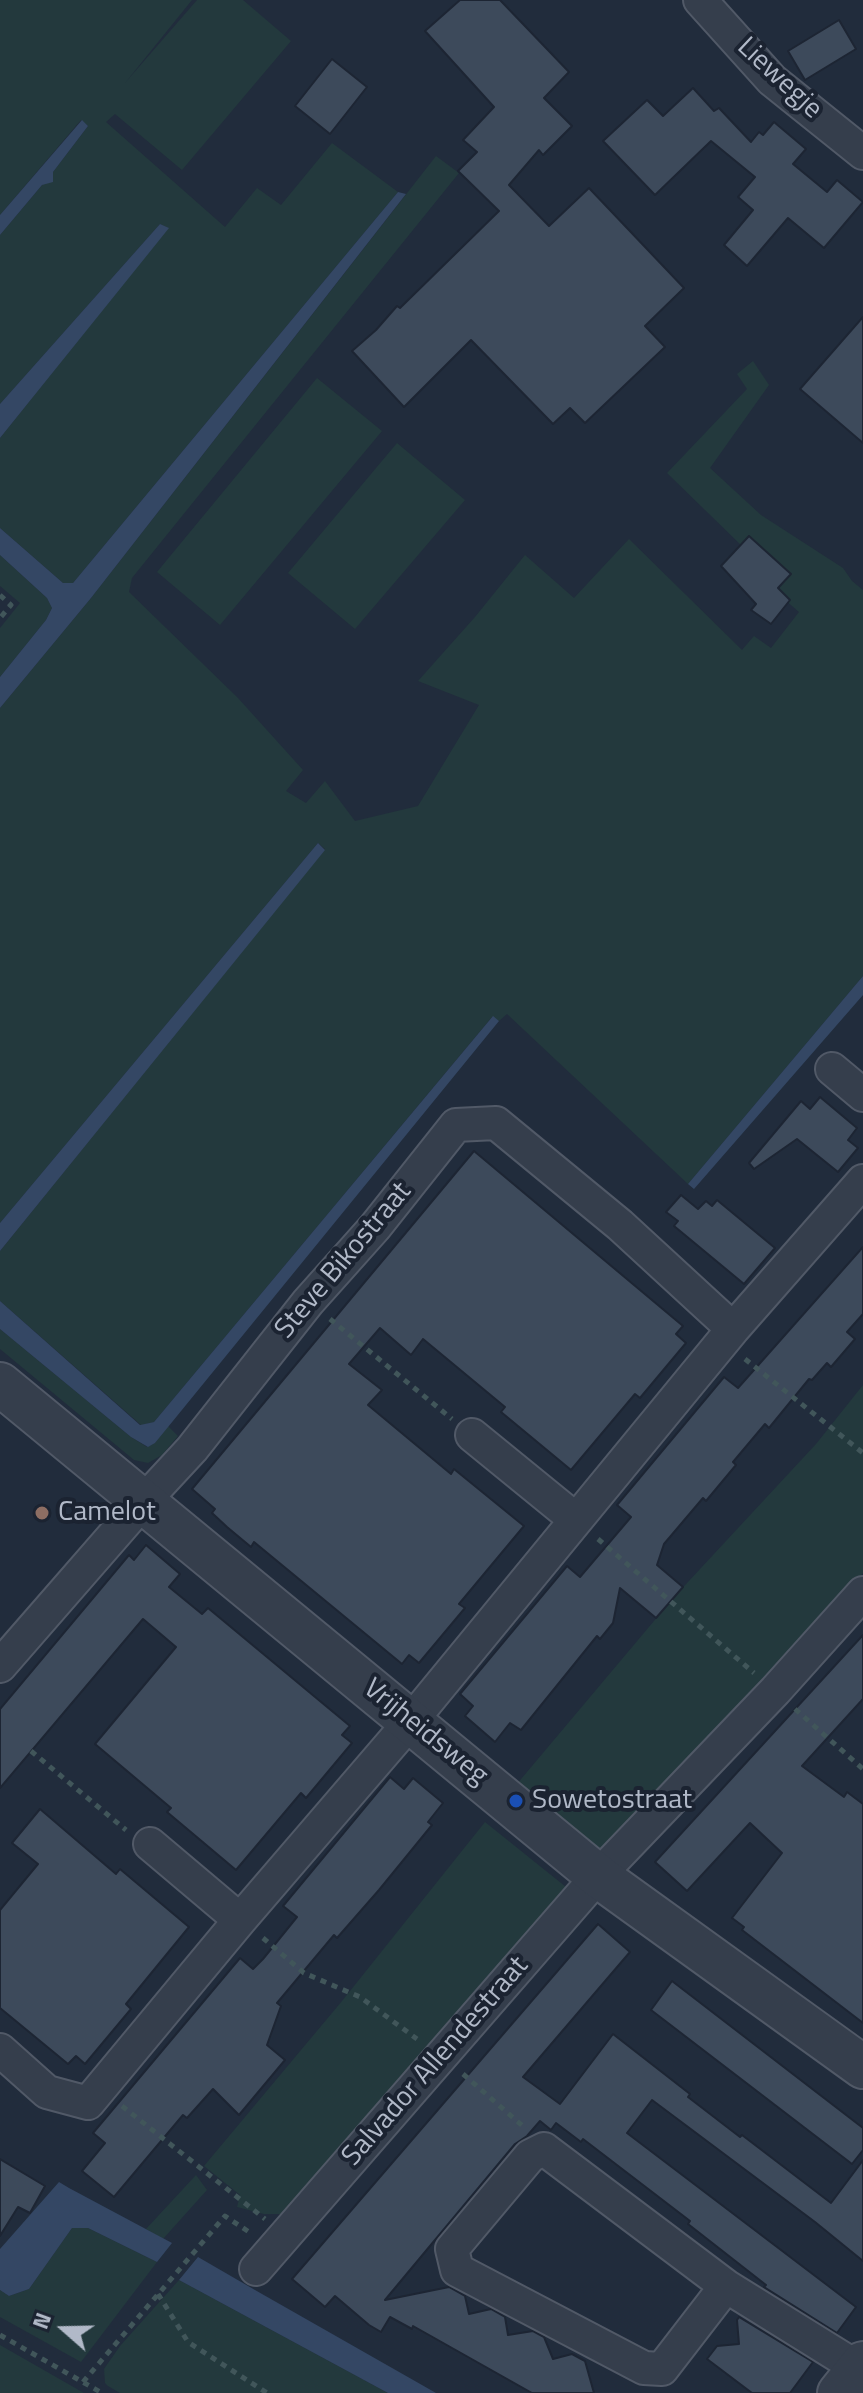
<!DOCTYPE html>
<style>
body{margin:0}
#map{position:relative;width:863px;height:2393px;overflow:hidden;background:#212c3c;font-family:"Titillium Web",sans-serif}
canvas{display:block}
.north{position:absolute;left:24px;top:2289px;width:80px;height:80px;-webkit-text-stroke:6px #1b2331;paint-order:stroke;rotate:290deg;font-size:22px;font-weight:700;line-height:32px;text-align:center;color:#b1b9c8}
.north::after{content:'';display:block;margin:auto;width:28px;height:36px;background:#b1b9c8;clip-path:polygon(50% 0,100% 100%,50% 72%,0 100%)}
</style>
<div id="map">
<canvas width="863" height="2393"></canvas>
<div class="north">N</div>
</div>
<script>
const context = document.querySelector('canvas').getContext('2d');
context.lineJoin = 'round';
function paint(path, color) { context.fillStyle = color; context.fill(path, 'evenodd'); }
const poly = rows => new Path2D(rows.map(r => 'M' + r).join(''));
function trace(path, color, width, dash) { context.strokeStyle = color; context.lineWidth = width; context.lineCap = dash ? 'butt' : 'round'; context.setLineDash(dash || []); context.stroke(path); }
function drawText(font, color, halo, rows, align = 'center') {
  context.font = font + ' "Titillium Web",sans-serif'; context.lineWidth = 8; context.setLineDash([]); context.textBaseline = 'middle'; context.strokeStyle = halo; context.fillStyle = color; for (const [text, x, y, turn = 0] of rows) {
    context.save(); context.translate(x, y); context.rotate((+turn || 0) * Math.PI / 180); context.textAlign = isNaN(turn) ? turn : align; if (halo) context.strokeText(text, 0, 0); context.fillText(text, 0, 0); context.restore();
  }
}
paint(poly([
 [0,0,192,0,125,83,197,0,243,0,291,41,182,170,115,114,106,122,225,227,257,188,281,205,332,143,398,192,73,583,63,583,0,528,0,438,168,228,160,224,0,404,0,235,53,172,88,126,81,120,0,215],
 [436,156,459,173,132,578,129,592,238,698,303,770,286,791,306,803,325,781,355,821,418,806,479,705,418,681,475,617,525,555,574,598,629,539,742,650,754,636,771,648,799,612,777,593,781,584,667,473,747,389,737,374,753,361,769,385,710,468,761,515,843,568,852,581,863,590,863,976,688,1184,507,1014,499,1021,492,1017,154,1422,141,1425,0,1301,0,1251,325,849,318,843,0,1223,0,708,91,598],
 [317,378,382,431,220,625,157,572],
 [397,443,465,500,355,629,288,573],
 [0,555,47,598,52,608,46,620,0,677,0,628,20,603,0,586],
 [0,1329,131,1437,147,1447,155,1443,168,1426,178,1436,162,1455,148,1463,134,1460,0,1349],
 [863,1385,863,1573,598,1861,511,1791,675,1596,816,1444],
 [485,1822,571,1891,286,2214,264,2214,237,2207,240,2195,204,2166,342,2001],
 [196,2175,207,2190,163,2239,146,2229],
 [72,2228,88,2228,157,2262,81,2362,0,2317,0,2290,9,2296,29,2289],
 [179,2280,388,2393,120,2393,108,2386,105,2383,104,2369,120,2346],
 [0,2345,84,2393,0,2393]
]), '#23393d');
paint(poly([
 [82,120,88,126,53,172,53,182,42,185,0,235,0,215],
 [398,192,406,194,91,598,0,708,0,677,46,620,52,608,47,598,0,555,0,528,63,583,73,583],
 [160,224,169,228,0,438,0,404],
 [318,843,325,850,0,1251,0,1223],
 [863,976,863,995,694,1189,688,1184],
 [493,1016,499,1021,155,1443,148,1447,131,1437,0,1329,0,1301,140,1425,154,1422],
 [59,2182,69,2188,172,2243,157,2262,88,2228,72,2228,29,2289,9,2296,0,2290,0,2249],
 [198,2257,255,2290,436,2393,388,2393,179,2280]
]), '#344764');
const building = poly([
 [460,0,500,0,569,72,544,98,572,126,543,155,539,150,509,185,549,226,589,188,684,288,645,326,665,347,585,423,570,408,553,424,471,340,404,407,352,351,376,330,397,306,400,308,499,211,458,171,477,152,463,140,494,107,425,31,460,0],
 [839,20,856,49,805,80,788,51,839,20],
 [332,59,367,87,330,134,295,106,332,59],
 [693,88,714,111,719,108,751,142,759,132,763,135,774,122,806,149,793,164,827,192,837,180,863,202,824,248,788,218,747,266,724,245,753,210,738,197,755,177,711,141,655,195,603,141,647,100,663,116,693,88],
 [863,317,863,443,800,389,863,317],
 [749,536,791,574,778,588,790,600,771,624,751,610,756,604,721,566,749,536],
 [820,1097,857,1128,848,1140,858,1148,838,1172,797,1139,754,1169,749,1163,801,1101,810,1109,820,1097],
 [474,1151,683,1326,676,1334,686,1343,640,1398,635,1394,571,1470,501,1412,505,1407,423,1339,411,1355,380,1328,349,1364,382,1390,368,1405,451,1474,454,1469,524,1526,459,1604,465,1608,419,1663,409,1655,402,1664,254,1542,251,1547,227,1527,212,1513,215,1509,192,1489,474,1151],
 [681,1195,698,1209,706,1201,712,1206,717,1200,775,1248,744,1284,674,1226,678,1221,666,1212,681,1195],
 [863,1247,863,1314,847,1332,855,1339,831,1367,827,1363,812,1380,809,1379,769,1428,765,1424,733,1462,736,1465,706,1501,703,1498,664,1544,657,1565,683,1587,656,1618,620,1588,613,1623,600,1639,597,1636,521,1730,510,1723,495,1742,465,1716,473,1706,460,1694,567,1566,580,1577,631,1517,617,1505,724,1377,738,1388,863,1247],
 [146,1545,180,1574,169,1587,202,1614,208,1608,350,1726,342,1735,352,1743,306,1798,301,1793,236,1870,167,1812,171,1808,95,1744,176,1647,143,1619,0,1788,0,1709,129,1555,134,1560,146,1545],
 [863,1635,863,1699,802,1766,844,1797,847,1792,863,1804,863,2023,742,1930,744,1927,732,1918,782,1853,750,1823,687,1891,655,1862,863,1635],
 [390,1777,404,1789,413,1778,443,1803,428,1822,432,1825,379,1890,337,1938,334,1935,277,2003,281,2006,267,2045,285,2060,239,2115,213,2089,187,2118,183,2115,114,2197,82,2171,105,2143,93,2133,240,1958,253,1969,263,1959,297,1917,283,1906,390,1777],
 [40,1809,116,1874,120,1869,189,1927,126,2004,131,2009,85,2064,76,2056,68,2064,0,2008,0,1910,38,1864,12,1843,40,1809],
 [598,1924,630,1952,523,2077,560,2104,613,2034,690,2094,688,2097,740,2137,742,2135,831,2203,863,2160,863,2261,815,2222,652,2100,627,2133,856,2307,837,2333,764,2287,766,2285,688,2224,690,2221,583,2139,581,2142,556,2123,551,2130,540,2121,527,2136,515,2144,385,2300,449,2287,465,2296,469,2314,491,2309,505,2317,508,2335,533,2331,544,2337,553,2359,572,2354,585,2361,594,2393,532,2393,413,2326,412,2329,390,2317,381,2332,369,2325,335,2296,325,2307,292,2279,598,1924],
 [672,1981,863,2128,863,2150,852,2164,651,2010,672,1981],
 [0,2159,45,2186,30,2213,18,2207,0,2236,0,2159],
 [739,2317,813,2362,790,2393,752,2393,707,2359,717,2346,739,2344,737,2320,739,2317]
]);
paint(building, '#3d4a5b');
trace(building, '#1d2533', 2);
const minor = poly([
 [700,0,772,80,863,153],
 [832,1069,863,1095],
 [472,1435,575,1519],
 [0,1666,142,1503,192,1449,308,1302,375,1227,456,1125,496,1123,620,1225,733,1329],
 [150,1844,240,1920],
 [0,2050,47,2092,88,2103,240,1920,411,1721,733,1329,863,1181],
 [544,2149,726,2286,662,2369,644,2368,457,2270,452,2249,530,2156,544,2149],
 [256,2269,598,1876,775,1691,863,1593],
 [726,2286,858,2368]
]);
const tertiary = poly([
 [0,1384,598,1876,863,2067],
 [839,2393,863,2363]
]);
trace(minor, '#515967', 36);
trace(tertiary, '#515967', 46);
trace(poly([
 [0,595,11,605,0,618],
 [330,1319,452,1419],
 [745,1359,863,1453],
 [598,1539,754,1673],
 [795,1709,863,1769],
 [31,1751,126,1830],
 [263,1938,304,1973,360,1997,417,2039],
 [463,2074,525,2128],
 [122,2106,265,2219],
 [158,2294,188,2342,267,2393],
 [0,2335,102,2393],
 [83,2382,225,2216,252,2234]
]), '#41565a', 5, [6, 6]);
trace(minor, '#353e4c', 32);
trace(tertiary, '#353e4c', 42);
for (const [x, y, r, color] of [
 [42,1513,8,"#8d6e63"],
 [516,1801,8,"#1a4fb4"]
]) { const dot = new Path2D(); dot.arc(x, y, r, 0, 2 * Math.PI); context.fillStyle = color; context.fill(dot); trace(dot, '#1b2331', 3); }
drawText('28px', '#b1b9c8', '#1b2331', [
 ["Liewegje",779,79,43],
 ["Steve Bikostraat",344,1261,-50],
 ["Vrijheidsweg",425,1733,39],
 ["Salvador Allendestraat",436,2062,-49]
]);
drawText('28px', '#b1b9c8', '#1b2331', [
 ["Camelot",58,1513],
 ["Sowetostraat",532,1801]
], 'left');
</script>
